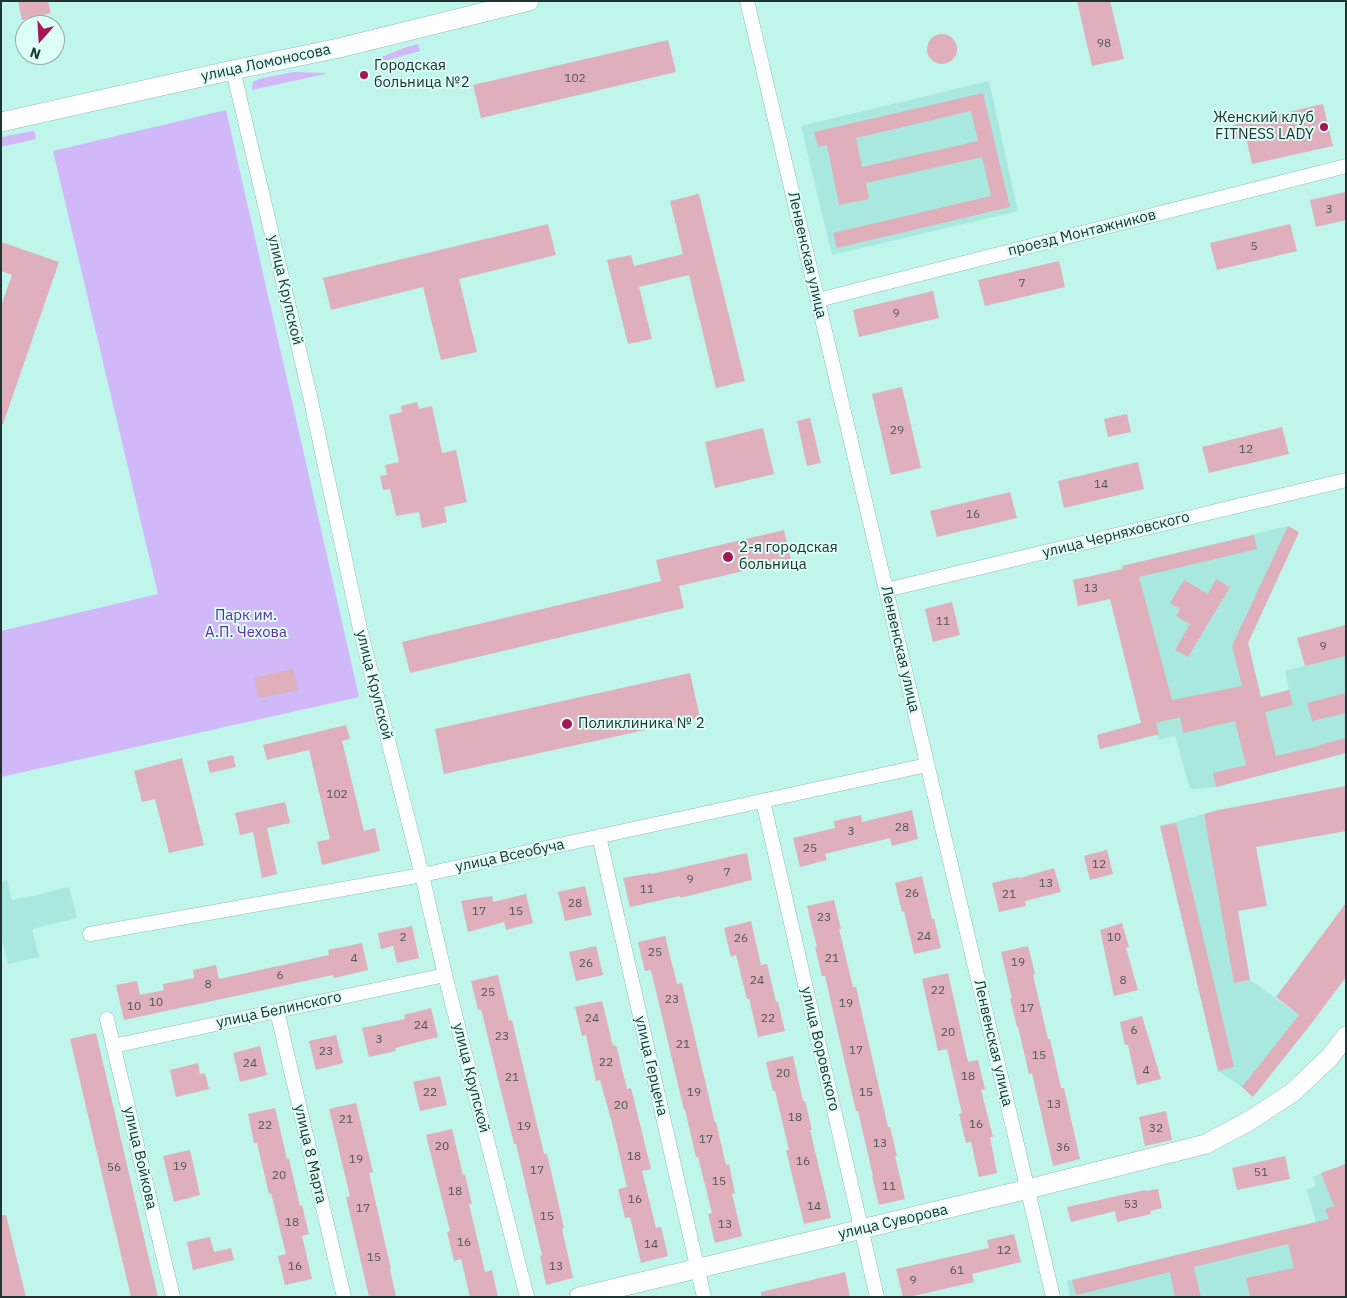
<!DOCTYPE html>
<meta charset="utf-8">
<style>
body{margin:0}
#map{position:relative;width:1347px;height:1298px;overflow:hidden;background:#bff5eb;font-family:"IBM Plex Sans",sans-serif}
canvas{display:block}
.frame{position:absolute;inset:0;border:2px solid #203532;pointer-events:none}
.north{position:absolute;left:15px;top:15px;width:50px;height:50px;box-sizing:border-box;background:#ddfdf7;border:1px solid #91ada8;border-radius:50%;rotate:199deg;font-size:14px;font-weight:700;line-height:20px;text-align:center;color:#203532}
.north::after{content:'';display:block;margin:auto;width:18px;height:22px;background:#a81755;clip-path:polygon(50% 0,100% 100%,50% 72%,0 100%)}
</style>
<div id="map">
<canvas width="1347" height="1298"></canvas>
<div class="frame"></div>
<div class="north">N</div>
</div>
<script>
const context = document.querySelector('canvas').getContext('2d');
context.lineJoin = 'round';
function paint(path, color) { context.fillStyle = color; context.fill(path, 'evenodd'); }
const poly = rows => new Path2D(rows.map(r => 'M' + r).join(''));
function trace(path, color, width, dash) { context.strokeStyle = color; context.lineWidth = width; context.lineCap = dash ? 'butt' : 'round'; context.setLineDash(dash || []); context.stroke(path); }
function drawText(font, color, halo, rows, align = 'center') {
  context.font = font + ' "IBM Plex Sans",sans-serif'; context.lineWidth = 4; context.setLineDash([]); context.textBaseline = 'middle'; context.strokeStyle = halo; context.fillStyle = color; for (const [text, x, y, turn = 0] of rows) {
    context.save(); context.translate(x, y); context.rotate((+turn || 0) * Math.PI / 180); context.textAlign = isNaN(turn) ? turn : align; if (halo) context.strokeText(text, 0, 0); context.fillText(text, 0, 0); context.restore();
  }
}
paint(poly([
 [989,81,1018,211,832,255,801,126],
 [1288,526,1299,532,1248,643,1261,697,1289,690,1285,671,1346,656,1346,753,1216,787,1190,789,1175,736,1158,740,1157,735,1100,749,1097,735,1141,723,1132,604,1122,566],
 [1219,810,1250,980,1311,1024,1253,1097,1242,1087,1218,1071,1160,826],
 [7,880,12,900,24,897,25,898,69,887,77,918,32,929,39,957,8,964,1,937,1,882],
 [1346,1164,1346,1297,1070,1297,1067,1281,1316,1222,1307,1190,1316,1186,1313,1177]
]), '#a9e8de');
paint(poly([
 [418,44,420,51,381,62,379,58,404,48],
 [293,72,325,73,325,74,252,90,253,82,259,79],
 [226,110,359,697,1,777,1,631,158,594,53,151],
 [33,131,35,133,36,139,1,147,1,137]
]), '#d1b8f8');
paint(poly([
 [18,1,48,1,51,13,22,20],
 [1077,1,1110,1,1124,59,1092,66],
 '927 49a15 15 0 1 1 30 0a15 15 0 1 1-30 0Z',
 [668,40,676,72,481,118,473,85],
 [983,93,1010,207,837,248,833,233,991,196,982,157,866,183,869,199,839,205,827,145,818,147,814,132],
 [971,111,978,141,862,167,856,138],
 [1323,104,1333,146,1252,164,1246,137,1236,139,1233,125],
 [1346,192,1346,220,1316,227,1310,200],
 [699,194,745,381,716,388,689,275,639,287,652,339,628,344,607,260,631,255,634,266,683,254,670,201],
 [548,224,556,255,459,279,477,352,441,360,423,287,331,310,323,278],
 [1290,224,1297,251,1217,270,1210,243],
 [1,242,59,262,3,424,1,424,1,306,12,275,1,271],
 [1059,261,1065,287,985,306,978,280],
 [933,291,939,318,859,337,853,310],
 [902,387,921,468,891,475,872,394],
 [417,402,419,409,432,406,442,453,456,450,467,502,444,507,447,522,422,528,419,512,396,516,390,489,383,490,380,476,387,475,385,465,399,462,389,415,402,412,401,406],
 [1127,414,1131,432,1108,437,1104,419],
 [810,418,821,463,807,466,797,421],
 [1282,427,1289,454,1209,473,1202,447],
 [763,428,774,474,715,488,705,442],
 [1138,462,1144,489,1064,508,1058,481],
 [1010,492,1017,518,937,537,930,511],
 [1288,526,1299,532,1248,643,1261,697,1289,690,1293,705,1265,712,1276,756,1319,746,1319,745,1346,738,1346,753,1216,787,1213,773,1246,765,1235,721,1183,733,1180,717,1156,723,1159,734,1100,749,1097,735,1141,723,1110,599,1078,606,1073,580,1123,569,1122,566,1254,535,1257,549,1139,577,1172,700,1242,686,1232,646],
 [784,530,791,560,679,586,684,608,410,673,402,642,661,581,656,560],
 [1216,579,1230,587,1188,657,1175,650,1190,624,1176,616,1180,609,1170,603,1184,580,1208,594],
 [952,602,960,635,933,642,925,609],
 [1346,625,1346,656,1305,666,1297,638],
 [293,669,298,690,259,698,254,678],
 [690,673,700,718,444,774,435,729],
 [1346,693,1346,713,1312,721,1307,703],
 [346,725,350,739,342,741,364,831,375,828,380,851,322,865,317,842,330,839,309,750,267,760,263,745],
 [233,755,236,767,210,773,207,761],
 [182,758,204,845,169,853,155,799,142,802,134,771],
 [1346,786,1346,831,1256,847,1267,906,1238,911,1250,980,1234,983,1204,814,1219,810],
 [285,802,290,823,267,828,277,874,262,878,253,832,240,835,235,813],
 [912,810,918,839,892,846,890,838,825,854,827,860,800,867,793,838,835,828,834,821,861,815,862,822],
 [1176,823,1234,1067,1218,1071,1160,826],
 [1107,850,1113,874,1090,880,1084,856],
 [747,853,752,880,680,898,680,896,630,907,623,878,651,873,652,874],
 [1054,868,1061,892,1025,901,1026,906,999,912,992,883,1019,877,1020,878],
 [922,876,932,919,934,919,941,948,914,954,904,911,902,912,895,883],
 [585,886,592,915,565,921,558,892],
 [526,894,533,923,506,930,504,922,468,932,461,901,492,896,493,902],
 [834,900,841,929,839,929,853,987,856,987,888,1127,890,1127,897,1156,895,1156,905,1199,879,1205,872,1176,873,1176,858,1111,856,1111,825,976,822,976,815,947,817,947,807,906],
 [1346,903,1346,977,1311,1024,1253,1097,1242,1087,1299,1015,1276,997],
 [751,921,761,965,767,964,776,1002,778,1002,785,1031,758,1037,749,998,747,999,736,955,731,957,724,928],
 [1122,923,1129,947,1126,948,1138,990,1114,996,1100,930],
 [412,926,419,958,397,963,393,946,381,949,378,933],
 [665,936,677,984,682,983,715,1123,716,1122,726,1165,729,1164,735,1193,732,1194,742,1236,715,1243,708,1214,712,1213,698,1157,696,1157,685,1110,684,1110,651,970,645,971,638,942],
 [362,943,368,970,334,978,333,975,124,1020,116,985,137,981,140,995,164,990,163,984,194,978,193,970,216,965,219,979,329,955,328,950],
 [596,946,603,975,576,981,569,952],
 [1028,946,1035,974,1033,975,1048,1039,1050,1039,1061,1088,1064,1088,1080,1159,1053,1166,1032,1073,1029,1074,1018,1027,1017,1027,1010,998,1012,998,1001,952],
 [948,973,968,1062,978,1060,985,1089,981,1090,993,1137,990,1137,997,1173,979,1177,971,1142,966,1143,959,1114,962,1113,947,1049,938,1051,922,979],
 [498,975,509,1021,512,1020,544,1154,547,1154,564,1228,562,1229,573,1278,546,1285,540,1256,542,1255,516,1144,514,1144,481,1009,478,1010,471,981],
 [602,1001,613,1046,616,1045,627,1089,631,1088,651,1169,642,1171,656,1228,661,1227,668,1256,641,1263,630,1217,625,1218,618,1189,627,1187,612,1123,600,1080,596,1081,586,1035,582,1036,575,1007],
 [431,1008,438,1037,395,1048,396,1051,369,1057,362,1028,405,1019,404,1015],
 [1142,1016,1161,1079,1137,1085,1128,1045,1125,1045,1120,1022],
 [96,1033,158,1297,131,1297,70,1039],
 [336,1035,343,1063,316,1070,309,1041],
 [260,1046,267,1075,240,1082,233,1053],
 [793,1056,803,1101,805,1101,812,1130,810,1130,831,1218,804,1224,786,1150,789,1150,775,1091,773,1091,766,1062],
 [198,1063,200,1074,205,1073,209,1089,176,1097,170,1070],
 [440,1076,447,1105,420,1111,413,1082],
 [356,1103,373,1172,369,1173,391,1269,390,1269,396,1297,369,1297,346,1197,350,1196,329,1109],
 [275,1108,287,1159,289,1159,300,1206,302,1205,309,1234,302,1236,312,1279,285,1285,278,1256,286,1254,271,1193,269,1194,257,1143,254,1143,248,1114],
 [1166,1111,1172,1140,1145,1146,1139,1117],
 [452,1129,463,1175,465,1175,472,1204,469,1204,485,1272,492,1270,498,1297,470,1297,461,1259,454,1261,447,1232,450,1231,426,1135],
 [190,1150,200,1195,174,1202,163,1156],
 [1285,1156,1290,1179,1237,1190,1232,1168],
 [1346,1164,1346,1297,1250,1297,1246,1278,1294,1268,1288,1244,1194,1267,1201,1297,1175,1297,1170,1272,1076,1295,1072,1280,1329,1219,1325,1209,1334,1206,1321,1173],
 [1158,1189,1162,1208,1150,1211,1151,1214,1117,1222,1115,1211,1071,1222,1067,1207,1145,1190,1146,1191],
 [1,1215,6,1215,26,1297,1,1297],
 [1014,1234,1021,1262,972,1274,974,1282,909,1297,903,1297,896,1269,989,1248,987,1240],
 [210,1237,214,1252,231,1248,234,1260,193,1270,187,1242],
 [845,1272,850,1297,761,1297,761,1292]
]), '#dfb0bb');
const street = poly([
 [747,1,1053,1297],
 [233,70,310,396,360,629,422,875,445,975,527,1297],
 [818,300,1346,166],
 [886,590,1346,480],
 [763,801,877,1297],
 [599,836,704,1297],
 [90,934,422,875,927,765],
 [277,1011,344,1297],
 [107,1019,173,1297],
 [113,1046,445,975]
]);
const secondary = poly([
 [1,122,233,70,339,48,529,1],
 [579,1297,1028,1189,1206,1144,1249,1121,1293,1092,1330,1057,1346,1036]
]);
trace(street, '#8bc0b7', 15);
trace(secondary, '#8bc0b7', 20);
trace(street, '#fff', 14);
trace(secondary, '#fff', 19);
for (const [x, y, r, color] of [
 [364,75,5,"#a81755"],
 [1324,127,5,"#a81755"],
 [728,557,6,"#a81755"],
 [567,724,6,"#a81755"]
]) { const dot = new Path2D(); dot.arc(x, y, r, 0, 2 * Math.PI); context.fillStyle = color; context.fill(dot); trace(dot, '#ddfdf7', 2); }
drawText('12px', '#505454', null, [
 ["98",1104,44],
 ["102",575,79],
 ["3",1329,210],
 ["5",1254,247],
 ["7",1022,284],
 ["9",896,314],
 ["29",897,431],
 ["12",1246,450],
 ["14",1101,485],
 ["16",973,515],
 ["13",1091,589],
 ["11",943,622],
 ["9",1323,647],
 ["102",337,795],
 ["28",902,828],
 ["3",851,832],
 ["25",810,849],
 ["12",1099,865],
 ["7",727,873],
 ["9",690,880],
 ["13",1046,884],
 ["11",647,890],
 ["26",912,894],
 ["21",1009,895],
 ["28",575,904],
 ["17",479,912],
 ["15",516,912],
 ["23",824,918],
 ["24",924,937],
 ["2",403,938],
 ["10",1114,938],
 ["26",741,939],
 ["25",655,953],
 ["4",354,959],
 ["21",832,959],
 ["19",1018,963],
 ["26",586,964],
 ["6",280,976],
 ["24",757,981],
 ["8",1123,981],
 ["8",208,985],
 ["22",938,991],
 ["25",488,993],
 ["23",672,1000],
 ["10",156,1003],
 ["19",846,1004],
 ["10",134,1007],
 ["17",1027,1009],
 ["24",592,1019],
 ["22",768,1019],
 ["24",421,1026],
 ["6",1134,1031],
 ["20",948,1033],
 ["23",502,1037],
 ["3",379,1040],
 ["21",683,1045],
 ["17",856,1051],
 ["23",326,1052],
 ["15",1039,1056],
 ["22",606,1063],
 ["24",250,1064],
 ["4",1146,1071],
 ["20",783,1074],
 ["18",968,1077],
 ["21",512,1078],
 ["22",430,1093],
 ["19",694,1093],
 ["15",866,1093],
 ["13",1054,1105],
 ["20",621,1106],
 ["18",795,1118],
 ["21",346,1120],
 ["16",976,1125],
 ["22",265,1126],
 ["19",524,1127],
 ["32",1156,1129],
 ["17",706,1140],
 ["13",880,1144],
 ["20",442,1147],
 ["36",1063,1148],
 ["18",634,1157],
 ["19",356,1160],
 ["16",803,1162],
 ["19",180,1167],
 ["56",114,1168],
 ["17",537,1171],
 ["51",1261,1173],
 ["20",279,1176],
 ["15",719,1182],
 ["11",889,1187],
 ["18",455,1192],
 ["16",635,1200],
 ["53",1131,1205],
 ["14",814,1207],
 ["17",363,1209],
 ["15",547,1217],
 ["18",292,1223],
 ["13",725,1225],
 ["16",464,1243],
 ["14",651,1245],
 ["12",1004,1251],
 ["15",374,1258],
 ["16",295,1267],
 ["13",556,1267],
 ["61",957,1271],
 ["9",913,1281]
]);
drawText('15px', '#203532', '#ddfdf7', [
 ["улица Ломоносова",266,63,-12],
 ["проезд Монтажников",1082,233,-14],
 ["Ленвенская улица",807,255,77],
 ["улица Крупской",285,290,77],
 ["улица Черняховского",1116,535,-14],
 ["Ленвенская улица",900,649,77],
 ["улица Крупской",374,685,76],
 ["улица Всеобуча",510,856,-12],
 ["улица Белинского",279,1010,-12],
 ["Ленвенская улица",993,1043,77],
 ["улица Воровского",820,1049,77],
 ["улица Герцена",651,1066,77],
 ["улица Крупской",471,1078,76],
 ["улица 8 Марта",310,1154,77],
 ["улица Войкова",140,1158,77],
 ["улица Суворова",893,1222,-13]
]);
drawText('15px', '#203532', '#ddfdf7', [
 ["Городская",374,66],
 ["больница №2",374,83],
 ["Женский клуб",1314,118,"right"],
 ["FITNESS LADY",1314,135,"right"],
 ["2-я городская",739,548],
 ["больница",739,565],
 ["Поликлиника № 2",578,724]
], 'left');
drawText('15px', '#632e98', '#ddfdf7', [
 ["Парк им.",246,616],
 ["А.П. Чехова",246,633]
]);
</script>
